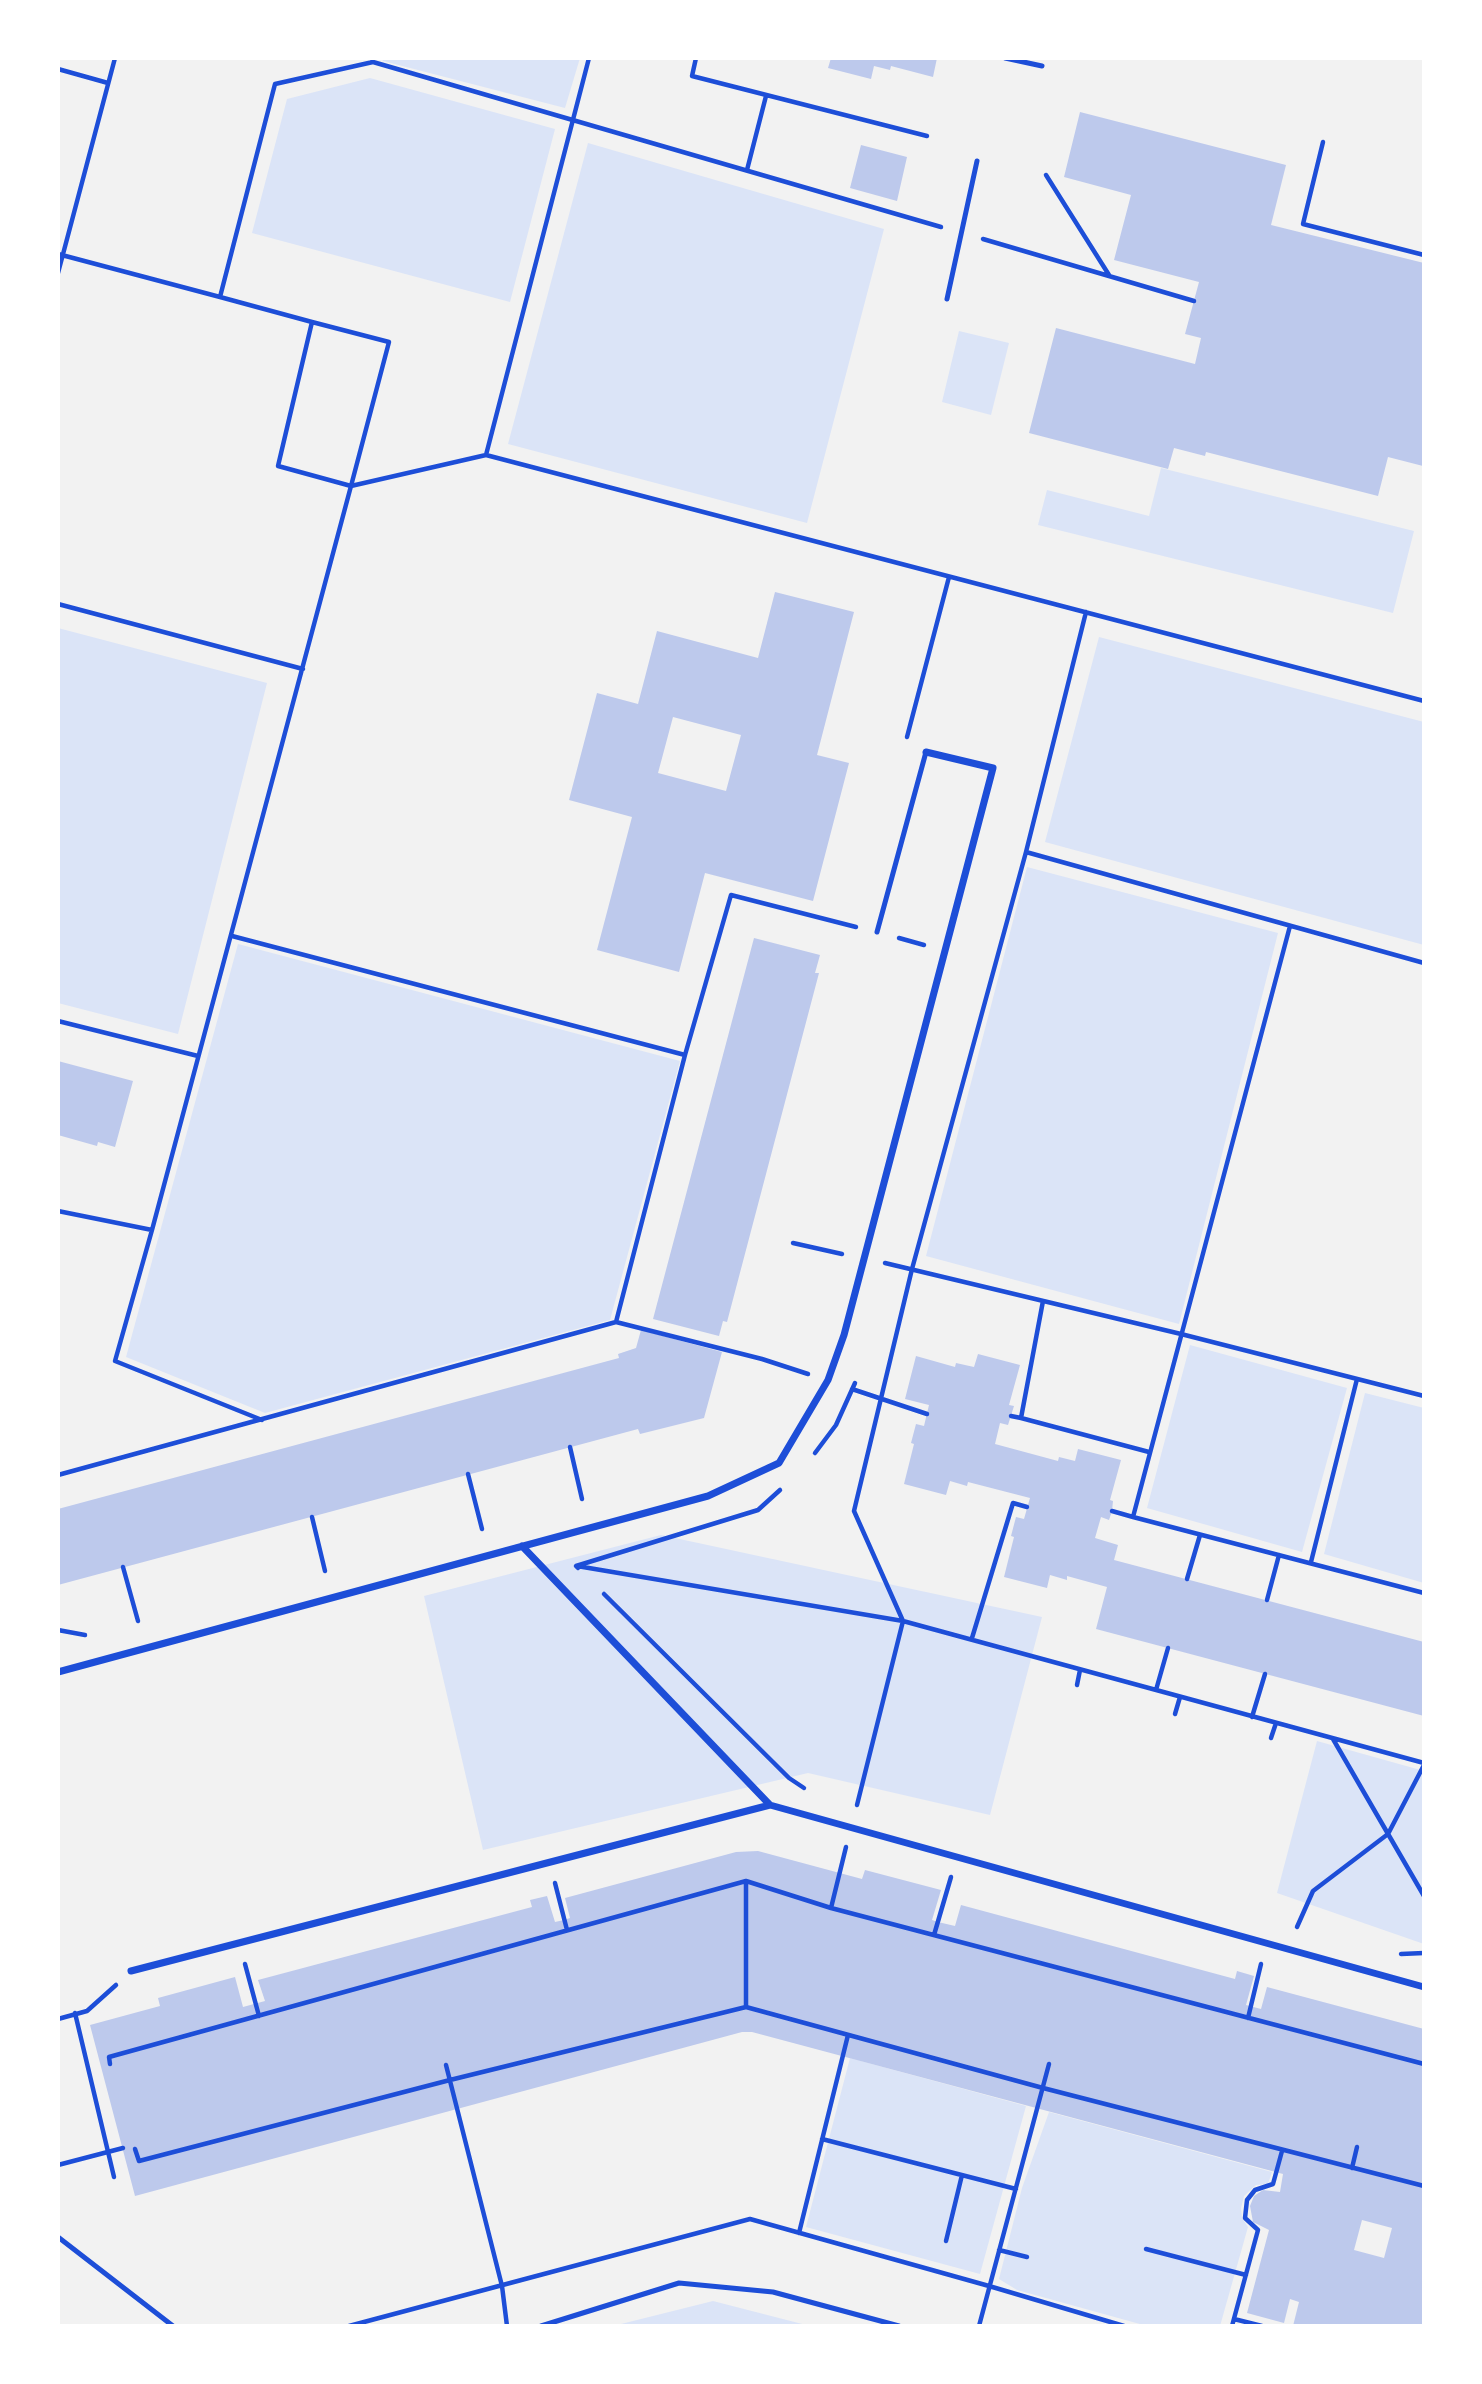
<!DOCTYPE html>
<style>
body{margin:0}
#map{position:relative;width:1482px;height:2384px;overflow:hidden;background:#f2f2f2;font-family:Georgia,serif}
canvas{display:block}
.frame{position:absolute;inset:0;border:60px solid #fff;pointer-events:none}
</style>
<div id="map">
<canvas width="1482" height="2384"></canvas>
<div class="frame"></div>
</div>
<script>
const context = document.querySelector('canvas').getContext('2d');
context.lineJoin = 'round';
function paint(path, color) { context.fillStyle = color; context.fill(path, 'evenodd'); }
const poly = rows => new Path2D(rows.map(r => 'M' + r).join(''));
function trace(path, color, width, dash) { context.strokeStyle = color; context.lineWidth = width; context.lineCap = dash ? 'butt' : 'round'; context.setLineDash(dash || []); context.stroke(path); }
paint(poly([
 [382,58,580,58,565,108,383,61],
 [370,78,555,129,510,302,252,233,287,99],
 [588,143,884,229,807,523,508,444],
 [959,331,1009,343,991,415,942,402],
 [1161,468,1414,531,1393,613,1038,525,1047,490,1149,516],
 [58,628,267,683,178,1034,58,1003],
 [1099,637,1424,722,1424,945,1045,842],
 [1027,867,1278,933,1179,1324,926,1256],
 [238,944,680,1061,610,1320,265,1413,126,1357],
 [1190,1345,1347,1388,1302,1552,1147,1508],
 [1365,1393,1424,1408,1424,1583,1324,1554],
 [661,1535,1042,1617,990,1815,808,1773,483,1850,424,1596],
 [1317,1741,1424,1771,1424,1944,1277,1893],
 [850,2058,1026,2106,980,2274,806,2227],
 [1049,2112,1272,2172,1268,2184,1256,2185,1244,2196,1241,2208,1242,2218,1248,2227,1220,2326,1147,2326,1017,2290,999,2279,1022,2188],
 [713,2301,810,2326,613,2326]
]), '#dbe4f7');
paint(poly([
 [831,58,937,58,933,77,891,66,890,70,874,66,871,79,828,68],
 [1080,112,1286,165,1271,225,1424,263,1423,466,1388,457,1378,496,1206,452,1205,456,1174,448,1168,469,1029,433,1056,328,1195,364,1201,338,1185,334,1199,282,1114,260,1131,195,1064,177],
 [861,145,907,157,897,201,850,188],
 [775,592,854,612,817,755,849,763,813,901,705,873,679,972,597,950,632,817,569,800,597,693,638,704,657,631,758,658],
 [673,717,741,735,726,791,658,773],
 [754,938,820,955,815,973,819,973,727,1322,723,1321,719,1336,653,1319],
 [58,1061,133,1081,115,1147,98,1142,97,1146,58,1135],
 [641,1330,722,1352,704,1418,640,1434,638,1429,58,1585,58,1509,619,1358,618,1354,636,1348],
 [978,1354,1020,1365,1009,1405,1014,1406,1008,1425,1000,1423,995,1444,1058,1461,1059,1457,1075,1461,1078,1449,1121,1460,1110,1500,1113,1501,1112,1511,1109,1520,1101,1517,1095,1538,1118,1545,1114,1560,1424,1642,1424,1716,1096,1629,1107,1587,1067,1576,1067,1580,1050,1575,1047,1588,1004,1577,1014,1537,1011,1536,1016,1517,1024,1519,1030,1498,968,1482,967,1486,950,1481,946,1495,904,1484,914,1444,911,1443,916,1424,924,1426,929,1405,905,1399,916,1356,955,1367,956,1363,974,1367],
 [758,1851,862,1879,865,1870,941,1890,932,1920,938,1922,955,1926,961,1905,1235,1979,1237,1971,1254,1976,1246,2005,1261,2009,1267,1987,1424,2029,1424,2326,1293,2326,1299,2302,1290,2299,1284,2323,1247,2313,1269,2230,1253,2222,1250,2206,1254,2196,1263,2190,1280,2192,1283,2174,752,2032,742,2032,135,2196,90,2025,160,2006,158,1998,235,1977,243,2007,265,2001,258,1980,532,1907,530,1900,547,1896,555,1922,564,1920,570,1918,565,1898,736,1852],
 [1362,2220,1392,2228,1384,2258,1354,2250]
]), '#bdc9ec');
trace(poly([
 [372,58,373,62,941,227],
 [696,58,692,76,927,136],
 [58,69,108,83],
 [1323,142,1303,224,1424,255],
 [747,170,766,96],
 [1046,175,1109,275],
 [983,239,1194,301],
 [58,254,220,297,312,322,389,342,351,486,278,466,312,322],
 [58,273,115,58],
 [220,297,275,84,373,62],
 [486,455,589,58],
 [58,604,303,669],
 [907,737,949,577],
 [1026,852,1424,963],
 [1290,926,1133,1517,1424,1593],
 [232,936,685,1055],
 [899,938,924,945],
 [58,1021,198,1056],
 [58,1211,152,1230,351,486,486,455,1424,701],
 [152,1230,115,1361,262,1420],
 [793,1243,842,1254],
 [885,1263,1181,1334,1424,1396],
 [1043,1301,1021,1418,1149,1452],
 [616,1322,762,1359,808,1374],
 [852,1389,927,1414],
 [1011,1416,1021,1418],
 [570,1447,582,1499],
 [815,1453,836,1425,855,1383],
 [468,1474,482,1529],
 [58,1475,616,1322,685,1055,731,895,856,927],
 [1112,1511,1133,1517],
 [312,1517,325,1571],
 [1311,1562,1357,1379],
 [577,1566,903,1621,1424,1763],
 [123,1567,138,1621],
 [578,1568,576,1566,758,1510,780,1490],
 [1187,1579,1200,1535],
 [604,1594,789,1778,804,1788],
 [1267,1600,1279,1555],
 [58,1630,85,1635],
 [972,1638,1013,1503,1027,1507],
 [1077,1685,1080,1670],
 [1156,1690,1168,1648],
 [1175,1714,1180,1697],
 [1252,1717,1265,1674],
 [1271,1738,1276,1723],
 [1333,1739,1424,1896],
 [857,1805,903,1621,854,1511,912,1269,1026,852,1086,612],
 [555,1883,567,1930],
 [831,1908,846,1847],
 [1297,1927,1313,1891,1388,1834,1424,1765],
 [934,1935,951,1877],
 [1401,1954,1424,1953],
 [245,1964,259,2016],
 [746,2007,746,1881,831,1908,1424,2064],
 [75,2013,114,2177],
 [1248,2018,1261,1964],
 [58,2019,87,2011,116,1985],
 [110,2064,109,2057,746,1881],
 [446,2065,502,2286,507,2326],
 [822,2139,1016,2189],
 [135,2149,139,2161,450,2080,746,2007,1043,2088,1424,2186],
 [58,2165,123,2148],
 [1352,2168,1357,2147],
 [799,2233,848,2035],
 [946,2241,962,2175],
 [1146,2249,1246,2275],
 [999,2250,1027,2257],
 [1234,2319,1262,2326],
 [349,2326,750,2219,989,2286,1124,2326],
 [979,2326,1049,2064],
 [1232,2326,1258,2230,1245,2218,1247,2200,1255,2190,1273,2184,1282,2151]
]), '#1d4ed8', 4.5);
trace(poly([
 [1005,58,1042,66],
 [947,299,977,161],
 [877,932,926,752],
 [58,2237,173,2326],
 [541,2326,679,2283,773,2292,899,2326]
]), '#1d4ed8', 5);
trace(poly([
 [522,1546,770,1805],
 [58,1672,708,1496,779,1463,828,1380,844,1335,993,768,926,752],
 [131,1971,770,1805,1424,1987]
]), '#1d4ed8', 7);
</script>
